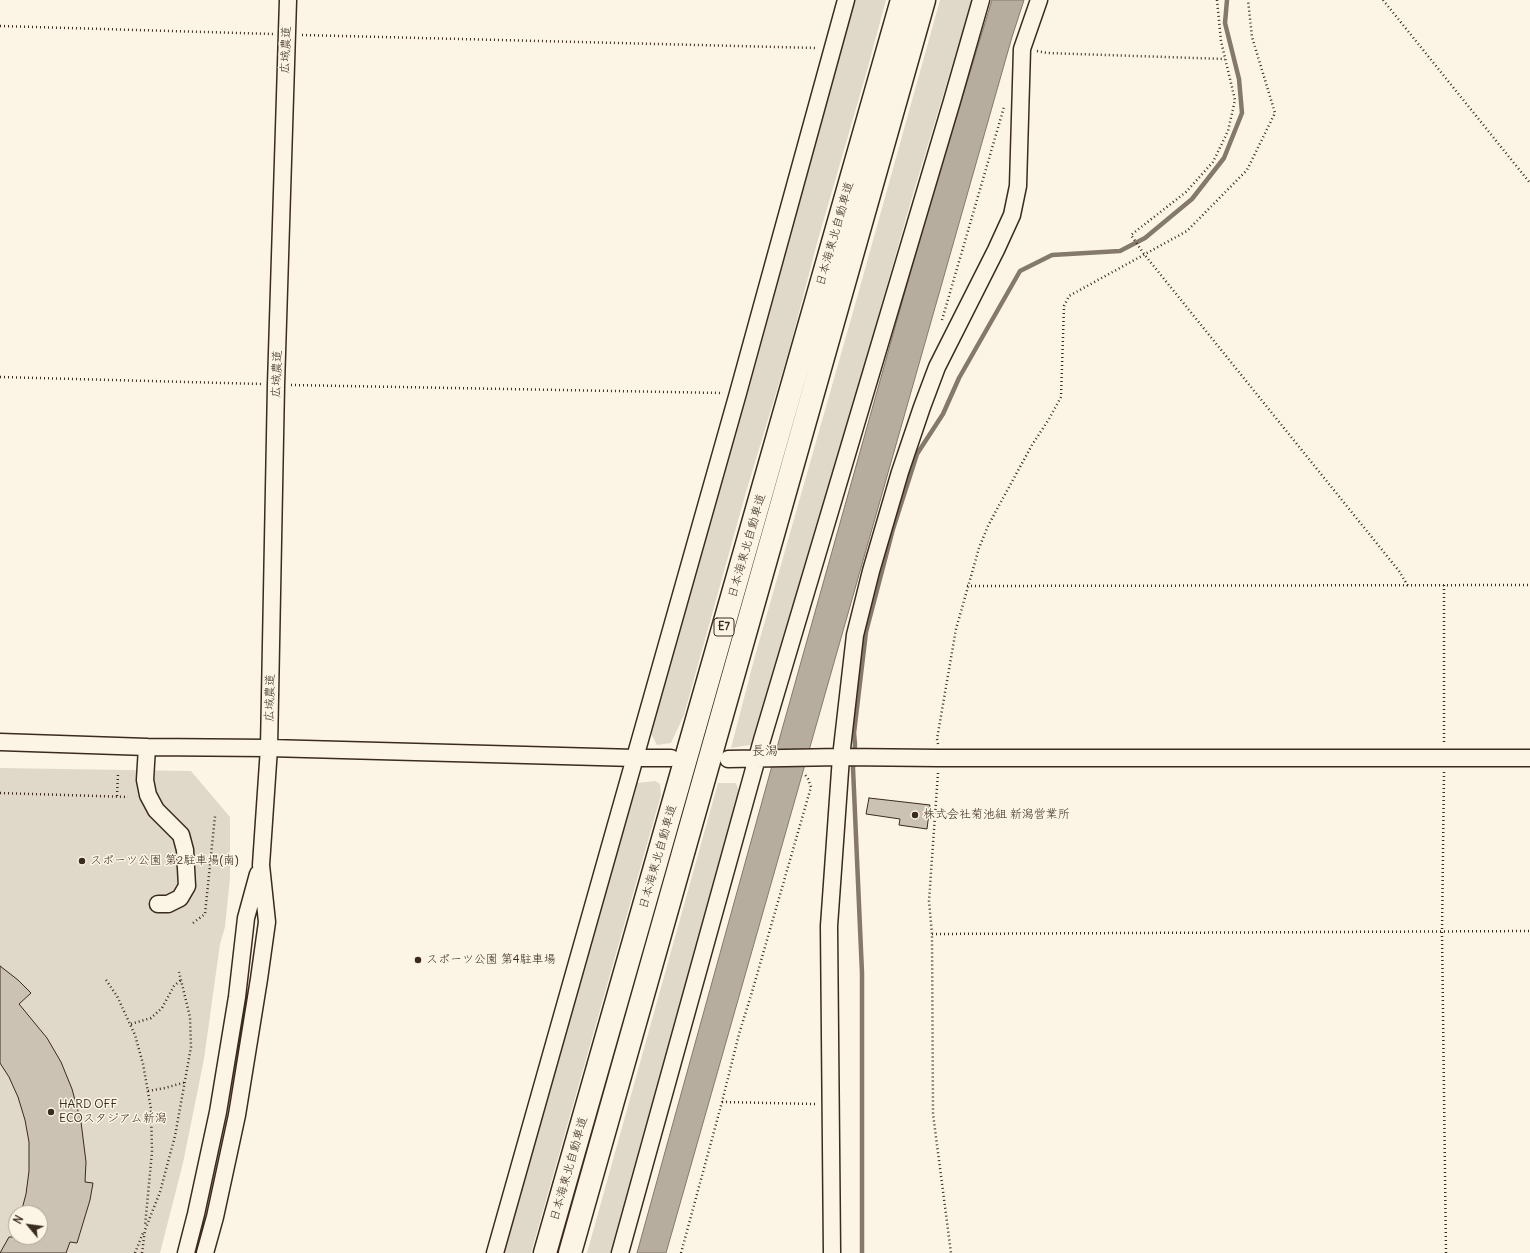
<!DOCTYPE html>
<meta charset="utf-8">
<style>
body{margin:0}
#map{position:relative;width:1530px;height:1253px;overflow:hidden;background:#fcf5e5;font-family:Delius,sans-serif}
canvas{display:block}
.north{position:absolute;left:8px;top:1205px;width:40px;height:40px;box-sizing:border-box;background:#fcf5e5;border:1px solid #afa495;border-radius:50%;rotate:299deg;font-size:11px;font-weight:700;line-height:16px;text-align:center;color:#3b2a1e}
.north::after{content:'';display:block;margin:auto;width:14px;height:18px;background:#3b2a1e;clip-path:polygon(50% 0,100% 100%,50% 72%,0 100%)}
</style>
<div id="map">
<canvas width="1530" height="1253"></canvas>
<div class="north">N</div>
</div>
<script>
const context = document.querySelector('canvas').getContext('2d');
context.lineJoin = 'round';
function paint(path, color) { context.fillStyle = color; context.fill(path, 'evenodd'); }
const poly = rows => new Path2D(rows.map(r => 'M' + r).join(''));
function trace(path, color, width, dash) { context.strokeStyle = color; context.lineWidth = width; context.lineCap = dash ? 'butt' : 'round'; context.setLineDash(dash || []); context.stroke(path); }
function drawText(font, color, halo, rows, align = 'center') {
  context.font = font + ' Delius,"Klee One",sans-serif'; context.lineWidth = 3; context.setLineDash([]); context.textBaseline = 'middle'; context.strokeStyle = halo; context.fillStyle = color; for (const [text, x, y, turn = 0] of rows) {
    context.save(); context.translate(x, y); context.rotate((+turn || 0) * Math.PI / 180); context.textAlign = isNaN(turn) ? turn : align; if (halo) context.strokeText(text, 0, 0); context.fillText(text, 0, 0); context.restore();
  }
}
paint(poly([
 [851,0,886,0,866,74,817,243,790,347,746,492,684,715,671,743,657,745,647,726],
 [940,0,972,0,913,194,756,744,731,748,755,656,855,305],
 [0,768,191,771,230,817,230,878,225,927,220,944,204,1059,183,1163,160,1253,0,1253],
 [16,1213,40,1213,40,1237,16,1237],
 [655,781,660,784,661,795,531,1253,492,1253,626,804,637,783],
 [718,783,736,783,742,800,615,1253,587,1253]
]), '#e0d8c8');
const water = poly([
 [992,0,1024,0,1012,37,666,1253,637,1253,783,726,928,210,992,0]
]);
paint(water, '#b7ad9e');
trace(water, '#85796b', 1);
trace(poly([
 [862,1253,862,973,853,768,855,745,854,733,866,632,893,529,917,454,943,414,959,378,1020,271,1052,255,1120,251,1145,238,1192,199,1224,158,1242,113,1239,79,1225,23,1227,0]
]), '#85796b', 4.5);
const building = poly([
 [869,798,930,805,927,829,899,825,900,819,866,814,869,798],
 [0,966,18,980,31,993,19,1004,47,1038,61,1062,72,1089,81,1122,86,1162,85,1182,93,1183,90,1200,77,1243,70,1242,66,1253,0,1253,9,1237,40,1237,40,1213,21,1213,26,1194,29,1171,29,1142,25,1120,18,1097,9,1077,0,1063,0,966]
]);
paint(building, '#ccc2b3');
trace(building, '#3b2a1e', 1);
const minor = poly([
 [0,742,147,747,269,748,635,758,671,758],
 [147,747,145,780,148,795,156,810,181,835,185,850,187,886,180,898,168,904,158,904],
 [728,759,841,757,939,758,1530,758],
 [186,1253,196,1214,218,1112,237,997,246,918,258,874],
 [205,1253,215,1217,237,1115,259,979,267,922,261,865,269,748,276,385,288,0],
 [495,1253,738,393,846,0],
 [620,1253,762,740,952,101,981,0],
 [832,1253,829,926,841,757,855,635,871,571,900,472,922,407,937,367,996,250,1012,215,1018,186,1022,49,1039,0]
]);
const highway = poly([
 [545,1253,902,0],
 [570,1253,924,0]
]);
trace(minor, '#3b2a1e', 19);
trace(highway, '#3b2a1e', 25);
trace(poly([
 [1217,0,1221,41,1235,100,1228,131,1213,162,1186,192,1131,235,1144,254,1399,571,1408,586],
 [1383,0,1530,183],
 [0,26,273,34],
 [302,35,817,48],
 [1037,51,1047,53,1225,59],
 [942,320,1004,107],
 [0,377,262,384],
 [291,385,723,393],
 [1444,585,1444,743],
 [967,586,1530,585],
 [938,744,937,739,956,629,979,548,988,526,1003,498,1032,445,1049,419,1061,397,1064,306,1069,296,1187,231,1247,170,1275,113,1252,37,1248,0],
 [1444,772,1442,932,1446,1253],
 [938,773,929,901,932,934,933,1114,951,1253],
 [0,793,128,797],
 [117,796,118,774],
 [193,923,205,914,215,816],
 [932,934,1530,931],
 [106,980,117,996,135,1035,143,1064,151,1109,152,1152,145,1226],
 [131,1024,151,1018,162,1008,174,986,181,980],
 [148,1091,165,1088,186,1082],
 [722,1102,815,1104],
 [135,1253,143,1233],
 [142,1253,145,1230,160,1192,175,1136,191,1047,190,1017,179,972],
 [681,1253,722,1102,739,1034,752,992,811,787,808,779,804,773]
]), '#3b2a1e', 2.5, [1, 3]);
trace(minor, '#fcf5e5', 16);
trace(highway, '#fcf5e5', 22);
for (const [x, y, r, color] of [
 [915,815,4,"#3b2a1e"],
 [82,861,4,"#3b2a1e"],
 [418,960,4,"#3b2a1e"],
 [51,1112,4,"#3b2a1e"]
]) { const dot = new Path2D(); dot.arc(x, y, r, 0, 2 * Math.PI); context.fillStyle = color; context.fill(dot); trace(dot, '#fcf5e5', 1.5); }
for (const [x, y, w] of [
 [724,627,20]
]) { const box = new Path2D(); box.roundRect(x - w / 2, y - 9, w, 18, 3); context.fillStyle = '#fcf5e5'; context.fill(box); trace(box, '#3b2a1e', 1); }
drawText('bold 11px', '#3b2a1e', null, [
 ["E7",724,627]
]);
drawText('12px', '#3b2a1e', '#fcf5e5', [
 ["広域農道",286,50,-88],
 ["日本海東北自動車道",835,234,-74],
 ["広域農道",277,374,-88],
 ["日本海東北自動車道",747,546,-74],
 ["広域農道",270,698,-89],
 ["日本海東北自動車道",658,857,-74],
 ["日本海東北自動車道",569,1169,-74]
]);
drawText('12px', '#3b2a1e', '#fcf5e5', [
 ["株式会社菊池組 新潟営業所",923,815],
 ["スポーツ公園 第2駐車場(南)",90,861],
 ["スポーツ公園 第4駐車場",426,960],
 ["HARD OFF",59,1105],
 ["ECOスタジアム新潟",59,1119]
], 'left');
drawText('13px', '#3b2a1e', '#fcf5e5', [
 ["長潟",765,751]
]);
</script>
